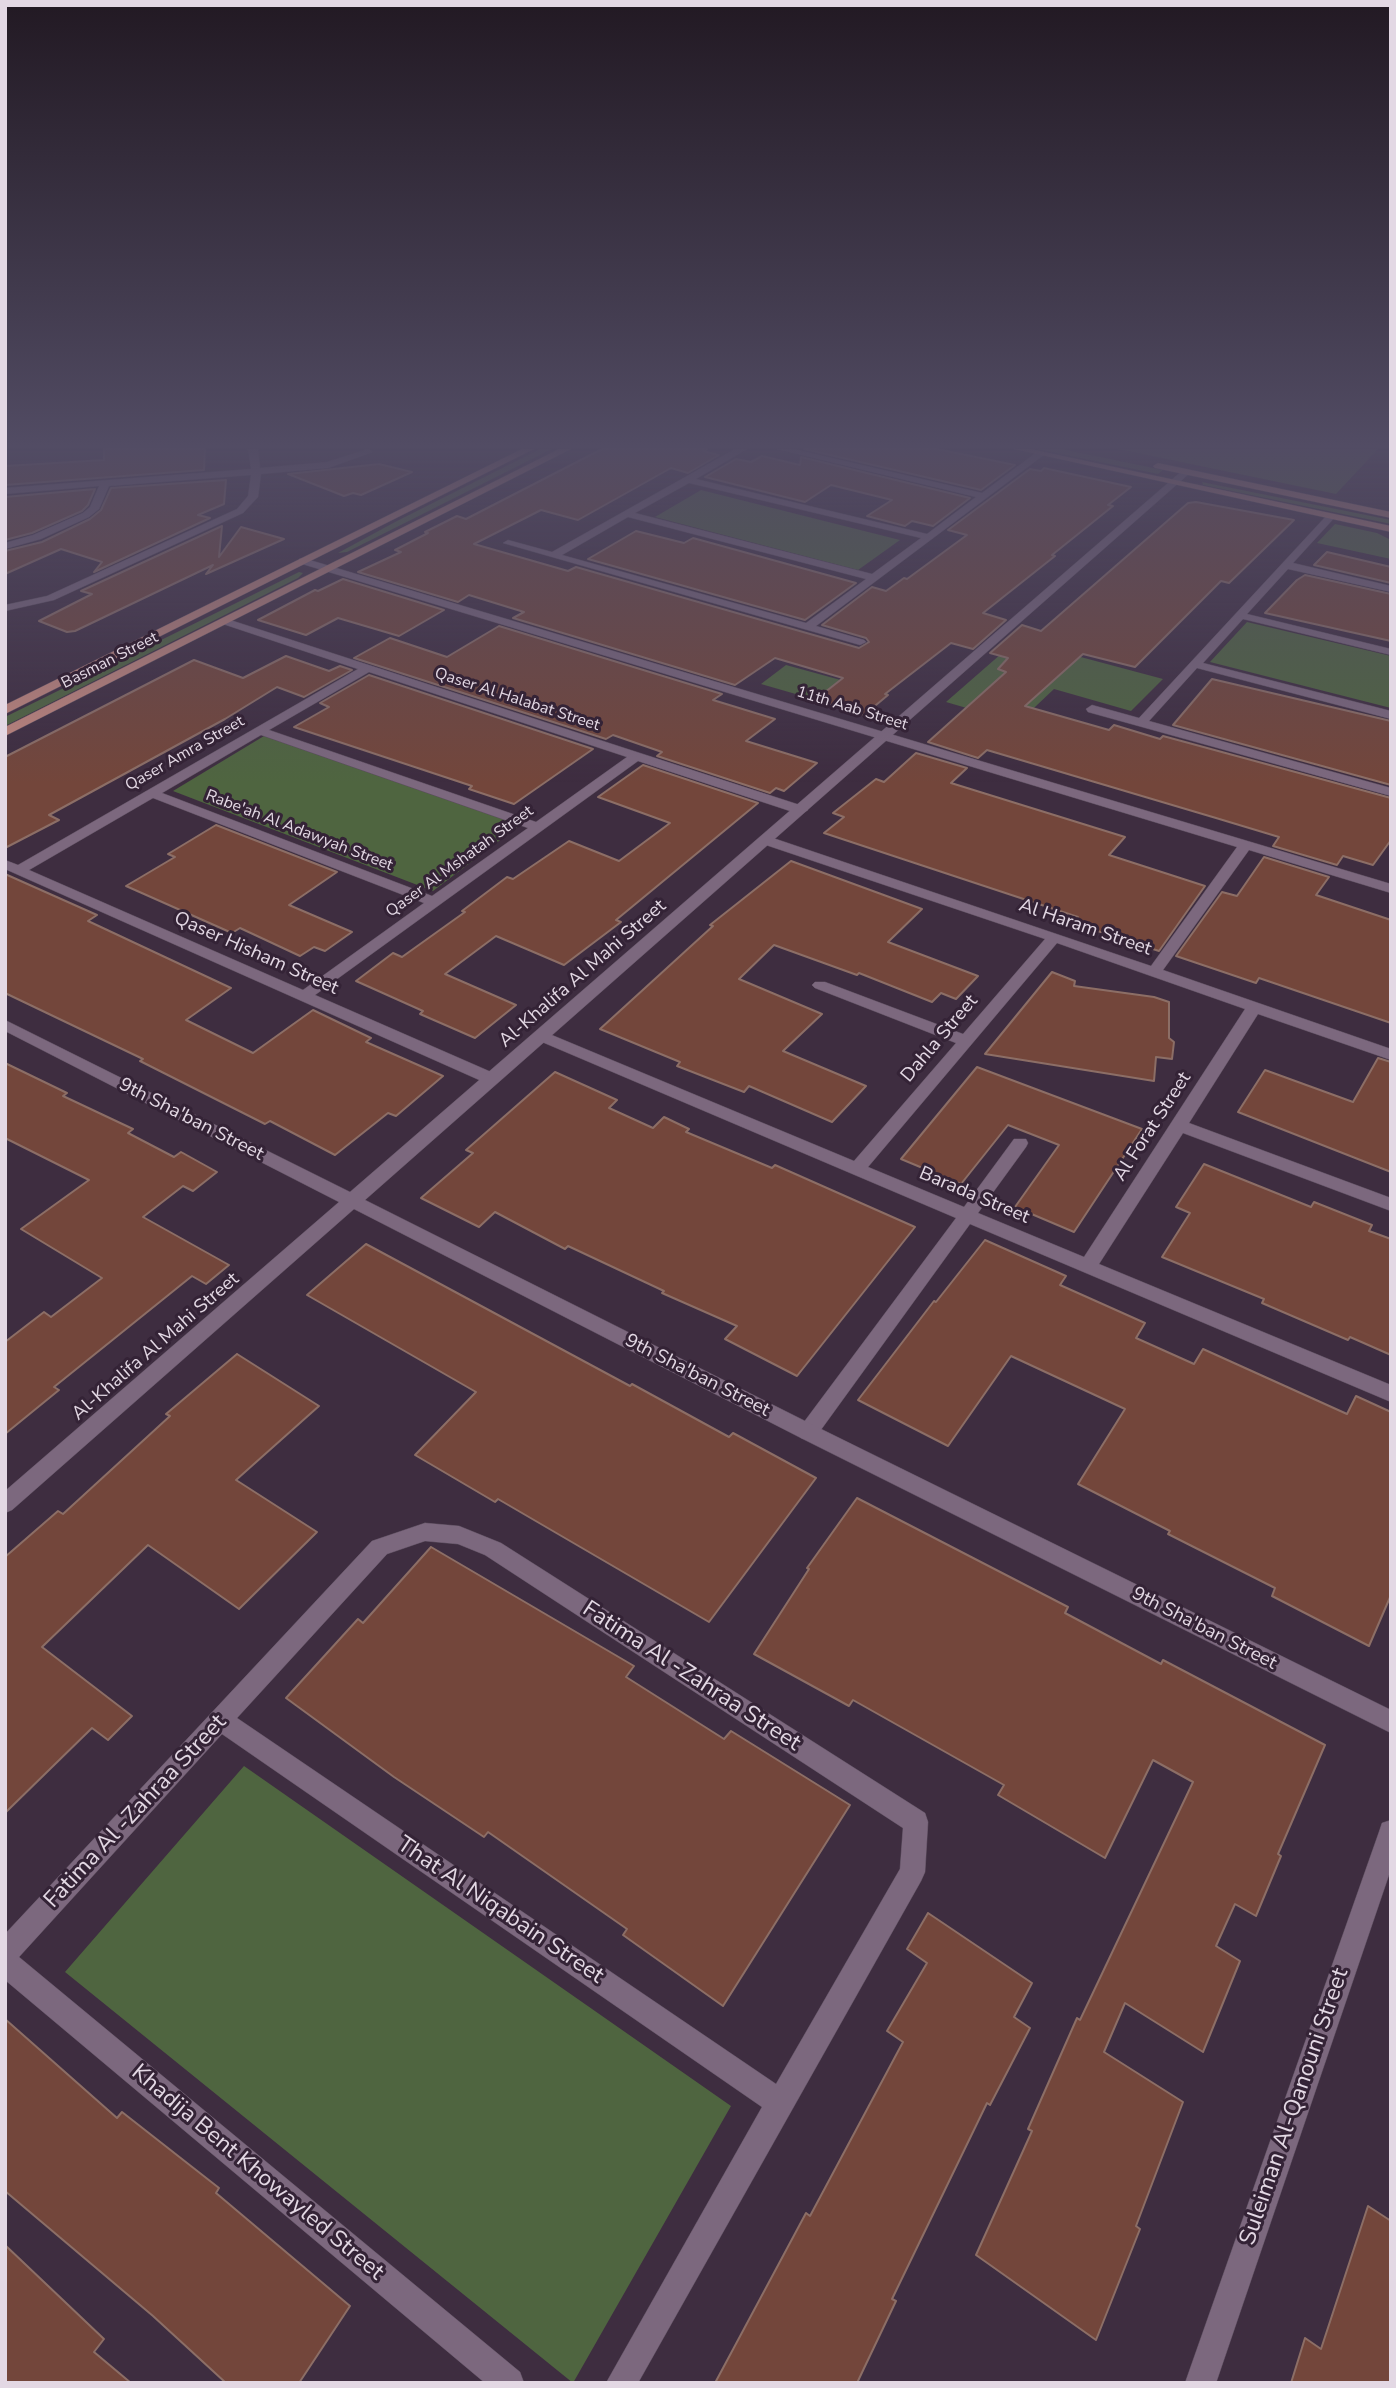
<!DOCTYPE html>
<style>
body{margin:0}
#map{position:relative;width:1396px;height:2388px;overflow:hidden;background:#3e2d40;font-family:"Nunito Sans",sans-serif}
canvas{display:block}
.frame{position:absolute;inset:0;border:7px solid #e3d8e4;pointer-events:none}
</style>
<div id="map">
<canvas width="1396" height="2388"></canvas>
<div class="frame"></div>
</div>
<script>
const context = document.querySelector('canvas').getContext('2d');
context.lineJoin = 'round';
function paint(path, color) { context.fillStyle = color; context.fill(path, 'evenodd'); }
const poly = rows => new Path2D(rows.map(r => 'M' + r).join(''));
function trace(path, color, width, dash) { context.strokeStyle = color; context.lineWidth = width; context.lineCap = dash ? 'butt' : 'round'; context.setLineDash(dash || []); context.stroke(path); }
function drawText(font, color, halo, rows, align = 'center') {
  context.font = font + ' "Nunito Sans",sans-serif'; context.lineWidth = 6; context.setLineDash([]); context.textBaseline = 'middle'; context.strokeStyle = halo; context.fillStyle = color; for (const [text, x, y, turn = 0] of rows) {
    context.save(); context.translate(x, y); context.rotate((+turn || 0) * Math.PI / 180); context.textAlign = isNaN(turn) ? turn : align; if (halo) context.strokeText(text, 0, 0); context.fillText(text, 0, 0); context.restore();
  }
}
paint(poly([
 [540,449,552,449,347,552,338,553,395,522],
 [1037,449,1062,449,1163,470,1158,474],
 [1118,449,1378,449,1336,494],
 [1202,482,1391,520,1391,524,1203,485],
 [701,490,900,540,858,570,655,517],
 [1335,524,1377,533,1391,540,1391,559,1317,543],
 [299,572,303,573,298,578,5,726,5,717],
 [1247,622,1391,656,1391,708,1210,662],
 [1017,640,1163,679,1131,711,1054,689,1018,723,946,702],
 [786,665,888,693,865,714,761,684],
 [264,736,520,825,433,891,173,791],
 [244,1766,731,2106,573,2383,65,1972]
]), '#4f6540');
const building = poly([
 [104,449,205,449,204,470,5,485,5,466,104,460,104,449],
 [602,449,707,449,703,451,719,455,688,473,671,468,578,520,541,510,474,544,568,571,576,567,859,648,869,642,866,638,822,625,872,587,886,591,904,578,907,579,967,535,948,530,1030,469,1041,471,1044,468,1131,487,1108,505,1113,506,1052,555,1055,556,983,613,1006,620,973,649,951,643,885,694,888,695,864,715,815,700,843,678,775,658,735,685,513,618,524,612,469,595,458,602,358,572,401,552,395,550,428,533,425,532,457,516,466,519,602,449],
 [804,449,937,449,1015,465,981,490,804,449],
 [762,456,800,465,801,457,970,498,933,526,912,521,905,526,867,516,892,500,831,485,805,502,705,477,736,459,751,462,762,456],
 [379,464,412,472,361,495,353,493,344,496,288,474,379,464],
 [226,480,224,504,198,515,210,518,94,572,102,562,61,549,5,574,5,551,42,542,90,519,101,510,111,488,226,480],
 [95,489,88,505,82,511,32,533,5,540,5,497,95,489],
 [1196,502,1294,520,1229,583,1221,581,1135,667,1083,654,1025,706,1109,730,1114,725,1160,739,1163,736,1391,798,1391,840,1373,865,1343,856,1337,865,1273,846,1279,837,1216,818,987,750,978,758,928,742,1006,672,998,669,1008,658,990,653,1022,625,1041,631,1188,503,1196,502],
 [222,526,219,557,241,527,284,539,206,574,213,565,75,631,67,632,39,621,92,594,81,591,222,526],
 [636,531,684,543,693,538,856,583,805,620,588,559,636,531],
 [1327,552,1391,567,1391,583,1314,565,1327,552],
 [1305,575,1391,594,1391,641,1265,613,1297,580,1305,575],
 [343,579,444,610,399,636,338,618,306,635,258,620,315,590,318,591,343,579],
 [499,626,722,694,713,700,775,719,746,741,817,763,784,791,776,788,770,793,657,756,662,752,613,735,606,739,354,658,390,638,447,657,499,626],
 [286,656,329,671,340,666,352,670,304,697,277,687,225,719,49,815,59,820,5,848,5,757,194,660,243,678,286,656],
 [369,675,593,749,514,804,469,789,472,786,294,727,329,707,320,703,369,675],
 [1212,679,1391,721,1391,785,1173,725,1212,679],
 [916,753,967,768,951,783,1125,837,1109,855,1205,886,1159,951,1073,923,1078,917,824,833,844,817,833,813,876,779,884,782,916,753],
 [643,765,758,803,616,920,621,922,564,965,496,936,445,974,516,1005,475,1038,420,1014,423,1011,356,981,393,953,402,957,465,912,462,911,507,877,513,879,569,841,619,861,670,823,598,797,643,765],
 [216,825,337,872,289,905,352,932,325,951,314,947,300,956,240,928,232,933,126,886,175,857,168,854,216,825],
 [1264,857,1329,877,1316,895,1391,920,1391,1023,1259,978,1256,983,1176,956,1222,892,1237,896,1264,857],
 [791,861,922,909,888,942,978,976,956,999,941,993,932,1002,859,973,857,975,774,945,739,979,822,1014,783,1051,866,1086,832,1122,749,1086,744,1092,677,1066,680,1062,600,1029,713,926,710,925,791,861],
 [5,874,97,915,88,921,231,988,186,1020,253,1053,313,1010,371,1038,366,1042,443,1076,396,1116,388,1113,335,1155,270,1121,265,1124,140,1061,143,1059,5,993,5,874],
 [1052,972,1075,981,1074,986,1154,997,1169,1002,1169,1038,1174,1042,1172,1059,1156,1057,1154,1081,985,1054,1052,972],
 [1378,1058,1391,1062,1391,1172,1238,1112,1265,1070,1353,1102,1378,1058],
 [5,1063,67,1093,63,1096,133,1129,128,1133,174,1157,181,1152,217,1172,193,1191,183,1186,143,1217,229,1265,206,1284,192,1276,54,1387,59,1390,5,1434,5,1342,44,1312,51,1317,102,1278,21,1229,89,1180,5,1138,5,1063],
 [977,1067,1142,1129,1074,1232,1015,1207,1059,1145,1008,1125,961,1184,901,1159,977,1067],
 [555,1072,617,1100,609,1108,653,1128,664,1117,689,1129,686,1132,772,1168,775,1165,915,1227,797,1376,725,1339,737,1326,662,1293,664,1291,568,1246,565,1249,495,1212,479,1227,421,1198,473,1153,466,1150,555,1072],
 [1204,1164,1311,1207,1314,1202,1372,1225,1369,1231,1391,1239,1391,1355,1350,1337,1348,1340,1262,1303,1264,1299,1162,1257,1190,1213,1176,1207,1204,1164],
 [985,1240,1066,1276,1060,1285,1145,1323,1136,1338,1194,1364,1203,1349,1347,1414,1356,1396,1391,1412,1391,1595,1369,1646,1272,1596,1275,1588,1168,1534,1170,1531,1078,1484,1125,1409,1011,1356,948,1446,858,1400,934,1301,936,1302,985,1240],
 [366,1244,630,1386,632,1384,729,1437,733,1433,816,1478,709,1622,498,1499,495,1502,415,1455,476,1392,307,1295,366,1244],
 [237,1354,319,1406,236,1480,317,1532,239,1609,148,1545,42,1647,132,1716,108,1740,92,1728,5,1813,5,1557,58,1511,63,1514,170,1416,166,1414,237,1354],
 [857,1498,1068,1607,1065,1613,1161,1664,1163,1660,1325,1745,1278,1854,1281,1856,1256,1916,1235,1904,1216,1946,1240,1961,1203,2052,1125,2003,1104,2052,1183,2102,1136,2226,1140,2229,1096,2340,976,2255,1032,2131,1028,2129,1077,2018,1080,2020,1193,1782,1153,1760,1105,1858,998,1795,1004,1785,853,1700,849,1706,754,1654,809,1569,807,1568,857,1498],
 [431,1547,634,1666,626,1677,724,1739,731,1731,850,1805,723,2006,623,1935,627,1929,488,1832,484,1837,394,1777,286,1698,358,1619,363,1623,431,1547],
 [928,1913,1032,1983,1014,2017,1030,2028,990,2105,987,2103,892,2299,896,2301,857,2383,715,2383,806,2213,810,2216,903,2042,887,2031,927,1963,907,1949,928,1913],
 [5,2019,117,2118,122,2112,219,2188,216,2193,350,2306,299,2383,226,2383,153,2316,5,2191,5,2019],
 [1368,2206,1391,2221,1391,2383,1291,2383,1305,2338,1321,2349,1368,2206],
 [5,2245,104,2339,94,2352,131,2383,5,2383,5,2245]
]);
paint(building, '#73463b');
trace(building, '#8c6e66', 2);
const street = poly([
 [248,449,258,449,260,468,327,462,368,449,373,452,328,468,261,474,258,497,243,513,54,600,5,611,5,605,47,596,237,509,248,496,251,475,109,486,99,509,89,517,41,539,5,549,5,543,33,535,83,513,90,507,99,486,5,494,5,488,251,469,248,449],
 [735,449,747,449,696,479,927,534,976,497,777,449,793,449,982,493,1037,452,1045,454,816,626,864,640,866,642,860,645,503,543,508,540,552,552,735,449],
 [689,483,921,538,872,574,635,513,689,483],
 [628,517,866,579,806,623,562,555,628,517],
 [1328,514,1336,516,1293,563,1391,586,1391,592,1288,569,1247,614,1391,649,1391,655,1243,619,1203,663,1391,711,1391,719,1197,668,1149,721,1391,788,1391,796,1088,712,1086,709,1092,705,1139,718,1328,514],
 [303,558,1391,884,1391,893,1249,850,1163,970,1391,1049,1391,1060,1258,1014,1189,1123,1391,1198,1391,1211,1183,1133,1099,1264,1391,1385,1391,1402,970,1224,815,1438,808,1440,801,1438,798,1432,801,1426,956,1218,535,1039,533,1036,535,1033,547,1033,854,1161,956,1043,815,988,812,985,815,982,825,982,963,1034,1045,939,760,843,760,837,770,837,1151,966,1237,847,299,563,299,559,303,558],
 [1057,943,1245,1009,1084,1257,978,1213,1026,1147,1028,1143,1026,1139,1014,1139,964,1207,868,1167,1057,943],
 [224,618,806,807,808,810,801,814,796,813,638,761,315,995,498,1075,500,1079,492,1084,486,1083,5,869,5,860,18,865,358,669,220,623,218,621,224,618],
 [369,672,627,757,536,822,269,730,369,672],
 [261,735,528,828,432,896,162,793,261,735],
 [153,798,424,903,303,990,29,870,153,798],
 [425,1523,459,1526,501,1543,925,1813,928,1822,925,1872,921,1881,638,2383,606,2383,762,2107,222,1734,19,1957,520,2372,524,2383,485,2383,5,1980,5,1934,372,1541,425,1523],
 [425,1541,458,1544,485,1555,903,1828,900,1869,776,2084,237,1718,387,1554,425,1541]
]);
const secondary = poly([
 [1183,470,1191,472,365,1200,815,1426,1391,1710,1391,1733,801,1438,354,1209,12,1510,5,1513,5,1491,339,1202,5,1031,5,1020,350,1192,1183,470],
 [1391,1820,1391,1869,1216,2383,1185,2383,1379,1832,1382,1823,1391,1820]
]);
const primary = poly([
 [522,449,534,449,5,714,5,705,522,449],
 [559,449,571,449,5,736,5,727,559,449],
 [1014,449,1030,449,1391,526,1391,532,1014,449],
 [1158,463,1391,512,1391,518,1155,468,1153,466,1158,463]
]);
trace(street, '#5a4c5c', 1);
trace(secondary, '#5a4c5c', 1);
trace(primary, '#5a4c5c', 1);
paint(street, '#7c687e');
paint(secondary, '#7c687e');
paint(primary, '#c3887f');
const sky = context.createLinearGradient(0, 0, 0, 783);
sky.addColorStop(0, '#221923');
sky.addColorStop(0.57, '#524c64');
sky.addColorStop(1, '#524c6400');
context.fillStyle = sky;
context.fillRect(0, 0, 1396, 783);
drawText('16px', '#e3d8e4', '#342336', [
 ["Basman Street",110,661,-27],
 ["Qaser Al Halabat Street",517,700,18],
 ["11th Aab Street",852,709,17],
 ["Qaser Amra Street",185,754,-30],
 ["Rabe'ah Al Adawyah Street",299,831,21],
 ["Qaser Al Mshatah Street",460,862,-36]
]);
drawText('19px', '#e3d8e4', '#342336', [
 ["Al Haram Street",1085,928,19],
 ["Qaser Hisham Street",256,954,24],
 ["Al-Khalifa Al Mahi Street",583,974,-41],
 ["Dahla Street",940,1039,-50],
 ["9th Sha'ban Street",191,1120,27],
 ["Al Forat Street",1153,1127,-57],
 ["Barada Street",974,1196,23],
 ["Al-Khalifa Al Mahi Street",156,1347,-41],
 ["9th Sha'ban Street",697,1376,27],
 ["9th Sha'ban Street",1204,1629,27]
]);
drawText('23px', '#e3d8e4', '#342336', [
 ["Fatima Al -Zahraa Street",691,1677,33],
 ["Fatima Al -Zahraa Street",136,1812,-47],
 ["That Al Niqabain Street",500,1911,34],
 ["Suleiman Al-Qanouni Street",1295,2107,-71],
 ["Khadija Bent Khowayled Street",257,2173,40]
]);
</script>
